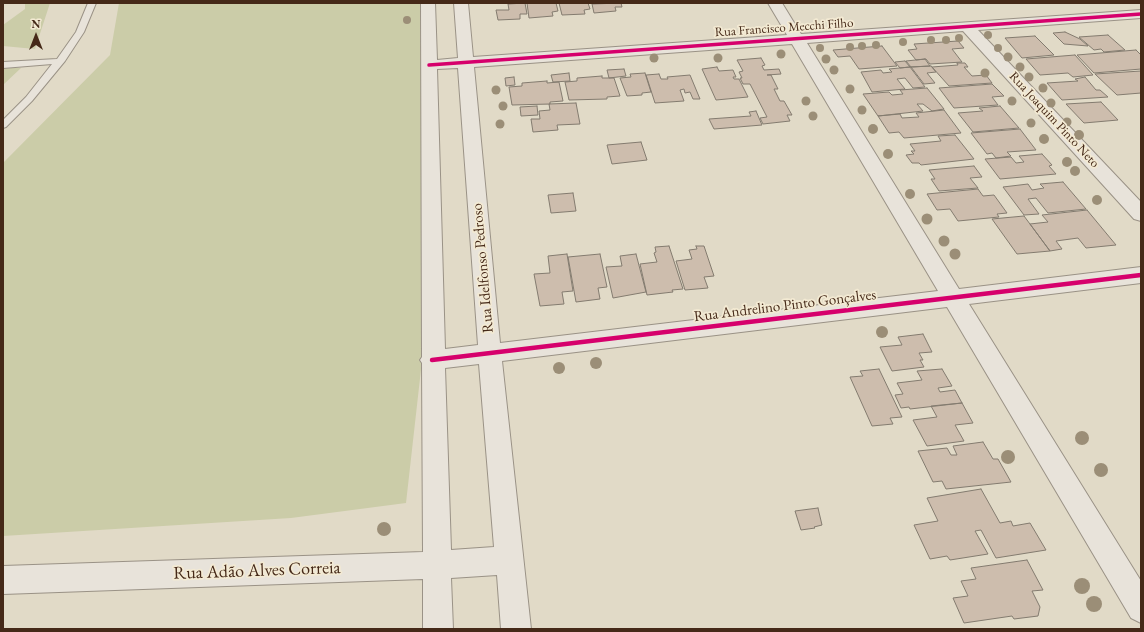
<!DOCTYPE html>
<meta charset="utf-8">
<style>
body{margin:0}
#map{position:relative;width:1144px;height:632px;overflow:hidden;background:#e1dac7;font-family:"EB Garamond",serif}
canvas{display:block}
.frame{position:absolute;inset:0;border:4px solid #452918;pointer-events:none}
.north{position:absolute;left:16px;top:16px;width:40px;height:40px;-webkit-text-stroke:3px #f3ead3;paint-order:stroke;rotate:0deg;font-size:11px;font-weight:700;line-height:16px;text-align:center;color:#452918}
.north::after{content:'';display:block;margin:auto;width:14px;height:18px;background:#452918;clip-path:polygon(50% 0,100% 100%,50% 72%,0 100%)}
</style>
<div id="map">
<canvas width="1144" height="632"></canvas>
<div class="frame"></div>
<div class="north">N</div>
</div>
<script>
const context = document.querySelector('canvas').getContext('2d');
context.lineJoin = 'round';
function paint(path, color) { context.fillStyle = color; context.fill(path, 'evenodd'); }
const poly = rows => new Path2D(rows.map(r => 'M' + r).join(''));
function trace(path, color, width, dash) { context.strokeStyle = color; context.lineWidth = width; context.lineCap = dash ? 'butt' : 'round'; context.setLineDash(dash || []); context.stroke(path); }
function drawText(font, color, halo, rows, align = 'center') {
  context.font = font + ' "EB Garamond",serif'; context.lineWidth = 3.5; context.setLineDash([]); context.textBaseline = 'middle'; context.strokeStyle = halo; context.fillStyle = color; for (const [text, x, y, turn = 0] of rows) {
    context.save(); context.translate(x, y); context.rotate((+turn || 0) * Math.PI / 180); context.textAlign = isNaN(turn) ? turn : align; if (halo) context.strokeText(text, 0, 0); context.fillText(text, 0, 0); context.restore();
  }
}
paint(poly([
 [25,3,50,3,35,49,3,46,3,25,25,9],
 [119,3,420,3,425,334,406,503,291,518,3,536,3,163,110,55],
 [11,68,21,68,3,85,3,69]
]), '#cbcca8');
const building = poly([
 [525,3,527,14,520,14,520,19,498,20,496,10,509,10,508,4,525,3],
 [527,3,556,3,558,11,552,12,553,16,529,18,527,3],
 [559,3,588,3,590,9,584,10,585,14,562,15,559,3],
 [621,3,622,7,615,7,616,11,594,13,592,4,621,3],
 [1065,32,1080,39,1088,46,1064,44,1053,33,1065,32],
 [1108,35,1125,50,1104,52,1101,49,1094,50,1079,37,1108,35],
 [1035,36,1054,55,1022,58,1005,38,1035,36],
 [958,41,964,48,952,49,962,62,930,64,926,59,916,60,908,50,917,49,914,44,958,41],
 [882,46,897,66,859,69,850,56,838,57,833,50,882,46],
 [1136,50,1141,55,1141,69,1094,73,1077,55,1136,50],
 [1075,55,1093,75,1073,77,1068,73,1040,75,1026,59,1075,55],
 [761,58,765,65,762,66,764,70,779,69,781,74,767,75,771,75,778,89,774,89,780,101,784,101,792,115,787,115,790,121,763,124,760,118,767,117,750,84,743,84,740,78,742,78,739,72,743,71,737,60,761,58],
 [925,59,930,66,911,67,906,61,925,59],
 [905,61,910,67,900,68,895,62,905,61],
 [957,63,965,63,968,67,964,67,972,76,986,75,992,83,949,86,932,67,958,65,957,63],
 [931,66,936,72,927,73,935,83,924,84,911,67,931,66],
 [717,67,719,71,733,70,736,77,733,77,734,79,739,79,748,97,716,100,702,69,717,67],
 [910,67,925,87,913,88,905,78,897,79,905,89,872,92,861,72,881,70,883,73,892,72,889,69,910,67],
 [624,69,626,76,609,78,607,70,624,69],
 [1141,71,1141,93,1117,95,1095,74,1141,71],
 [569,73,570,81,553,82,551,75,569,73],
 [645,73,651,92,642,93,642,95,627,96,620,78,631,77,630,74,645,73],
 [659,74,661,79,668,79,667,77,690,75,700,99,693,99,690,92,685,93,684,89,680,90,684,101,655,103,646,75,659,74],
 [602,76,602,78,614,78,620,96,607,97,607,99,569,100,565,82,577,81,577,78,602,76],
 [514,77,515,85,506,86,505,78,514,77],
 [1085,77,1096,90,1100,90,1108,97,1062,100,1047,83,1078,81,1075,79,1085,77],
 [547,81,547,83,559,82,563,101,550,102,550,104,512,105,509,87,522,86,522,83,547,81],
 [992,84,1004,96,992,97,998,105,954,108,939,88,992,84],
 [927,88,944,109,932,111,923,104,917,104,923,111,878,116,863,94,889,92,892,95,903,94,900,90,927,88],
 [1101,102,1118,120,1084,123,1066,104,1101,102],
 [576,103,580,124,557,125,558,130,533,132,531,119,540,119,539,111,550,110,549,104,576,103],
 [537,106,538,115,521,116,520,107,537,106],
 [1000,106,1019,128,973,132,958,113,983,111,979,108,1000,106],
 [944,110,961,133,904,138,899,132,889,133,878,116,900,114,902,118,919,117,916,113,944,110],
 [756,111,762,125,714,129,709,119,751,116,749,112,756,111],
 [1020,129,1036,150,1007,152,1011,156,996,158,992,153,987,154,971,133,1020,129],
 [955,135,974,159,921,165,919,163,912,163,906,155,914,154,911,151,915,151,910,144,941,141,938,136,955,135],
 [641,142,647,160,612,164,607,145,641,142],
 [1042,154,1052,165,1049,166,1056,174,1000,179,985,159,1011,157,1016,163,1024,162,1019,156,1042,154],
 [974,166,982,177,970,178,978,188,939,191,931,179,935,179,929,170,974,166],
 [1063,182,1086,209,1048,213,1036,198,1028,199,1039,214,1024,215,1003,187,1028,184,1032,190,1044,188,1040,184,1063,182],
 [978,189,983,196,994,195,1007,213,997,214,999,217,958,221,950,209,937,210,927,194,978,189],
 [573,193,576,211,551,213,548,195,573,193],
 [1087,210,1116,245,1086,248,1078,238,1056,241,1062,249,1050,251,1030,224,1048,222,1042,215,1087,210],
 [1024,216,1050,251,1017,254,992,219,1024,216],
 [669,246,683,289,672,290,673,292,647,295,640,264,657,262,654,253,656,252,655,247,669,246],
 [696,246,704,246,714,276,704,277,708,288,685,290,676,261,692,259,689,250,697,249,696,246],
 [567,254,573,291,562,292,564,304,540,306,534,274,550,273,548,256,567,254],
 [600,254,607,287,598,288,600,299,576,302,568,257,600,254],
 [636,254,646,292,613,298,606,267,622,266,620,256,636,254],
 [923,334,932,352,919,353,923,360,920,360,924,367,892,371,880,347,902,345,898,337,923,334],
 [879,369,902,417,890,418,893,424,872,426,850,377,863,376,860,371,879,369],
 [942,369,952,386,938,388,940,392,955,390,962,403,910,409,909,407,901,408,895,395,903,394,897,383,922,380,917,371,942,369],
 [962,403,973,423,955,425,964,441,927,446,913,420,937,417,931,406,962,403],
 [983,442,993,459,998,459,1011,482,946,489,942,481,933,482,918,451,947,448,951,455,957,455,953,446,983,442],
 [981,489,1000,523,1011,521,1013,526,1030,523,1046,550,996,558,981,530,975,531,988,554,950,560,947,556,930,559,914,525,938,521,927,498,981,489],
 [818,508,822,525,814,527,815,528,801,530,795,511,818,508],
 [1027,560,1043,590,1032,591,1040,607,1038,616,1014,619,1012,616,964,623,953,598,968,596,961,581,976,579,971,568,1027,560]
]);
paint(building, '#cdbdad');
trace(building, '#837b6f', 1);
const service = poly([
 [88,3,96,3,84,32,65,61,32,101,6,127,3,128,3,120,26,97,52,64,3,68,3,62,57,59,76,32,88,3]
]);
const minor = poly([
 [421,3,435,3,437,60,458,58,454,3,468,3,473,57,787,35,768,3,782,3,801,34,1141,10,1141,18,978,30,1141,202,1141,221,1134,219,963,31,807,43,959,289,1141,267,1141,283,969,304,1141,581,1141,623,1131,618,947,307,502,361,531,629,501,629,497,575,451,578,453,629,423,629,423,579,3,594,3,566,423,552,422,363,420,360,422,357,421,3],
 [792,44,938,291,500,343,474,67,792,44],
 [458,68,478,345,445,349,437,69,458,68],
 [479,364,494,547,451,550,445,368,479,364]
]);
trace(service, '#9a9286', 2);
trace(minor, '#9a9286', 2);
paint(service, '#e8e3da');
paint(minor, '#e8e3da');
trace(poly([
 [429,65,1141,14]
]), '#d6006c', 3.5);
trace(poly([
 [432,360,1141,275]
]), '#d6006c', 4.5);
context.fillStyle = '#9b8e77';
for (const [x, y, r] of [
 [407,20,4],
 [988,35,4],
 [959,38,4],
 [931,40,4],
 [946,40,4],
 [903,42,4],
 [876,45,4],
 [862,46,4],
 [850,47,4],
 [820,48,4],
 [998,48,4],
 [781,54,4.5],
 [1008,57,4.5],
 [654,58,4.5],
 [718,58,4.5],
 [826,59,4.5],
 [1020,67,4.5],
 [834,70,4.5],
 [985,73,4.5],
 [1029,77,4.5],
 [1043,88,4.5],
 [850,89,4.5],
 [496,90,4.5],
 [806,101,4.5],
 [1012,101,4.5],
 [1051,103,4.5],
 [503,106,4.5],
 [862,110,4.5],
 [813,116,4.5],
 [1067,122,4.5],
 [1031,123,4.5],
 [500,124,4.5],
 [873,129,5],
 [1079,135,5],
 [1044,139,5],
 [888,154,5],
 [1067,162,5],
 [1075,171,5],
 [910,194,5],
 [1097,200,5],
 [927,219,5.5],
 [944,241,5.5],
 [955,254,5.5],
 [882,332,6],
 [596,363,6],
 [559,368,6],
 [1082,438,7],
 [1008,457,7],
 [1101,470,7],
 [384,529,7],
 [1082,586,8],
 [1094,604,8]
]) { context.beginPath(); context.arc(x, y, r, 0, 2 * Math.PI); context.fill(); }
drawText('13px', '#452918', '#f3ead3', [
 ["Rua Francisco Mecchi Filho",784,28,-4],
 ["Rua Joaquim Pinto Neto",1054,120,47]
]);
drawText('15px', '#452918', '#f3ead3', [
 ["Rua Idelfonso Pedroso",483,268,-95],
 ["Rua Andrelino Pinto Gonçalves",785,306,-7]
]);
drawText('18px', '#452918', '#f3ead3', [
 ["Rua Adão Alves Correia",257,571,-2]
]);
</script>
